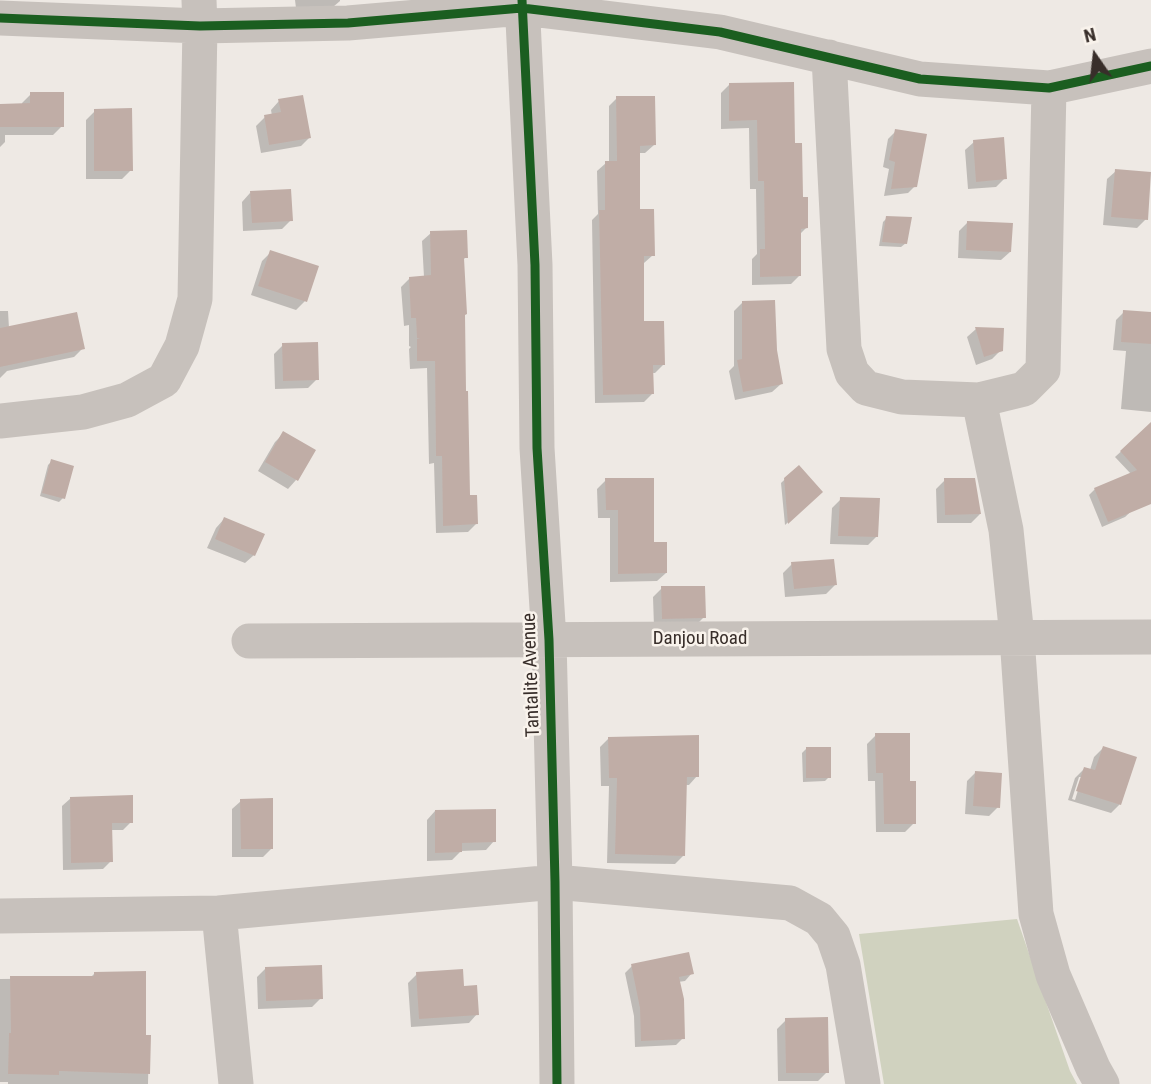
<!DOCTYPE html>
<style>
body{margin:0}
#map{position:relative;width:1151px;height:1084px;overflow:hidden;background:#eee9e4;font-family:"Roboto Condensed",sans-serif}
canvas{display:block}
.north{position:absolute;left:1060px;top:21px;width:70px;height:70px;-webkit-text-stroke:5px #f9f3ec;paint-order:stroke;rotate:346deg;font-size:19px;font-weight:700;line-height:28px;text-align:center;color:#382e2a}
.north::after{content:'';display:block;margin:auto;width:24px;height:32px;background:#382e2a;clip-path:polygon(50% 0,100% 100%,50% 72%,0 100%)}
</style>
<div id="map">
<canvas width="1151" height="1084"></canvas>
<div class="north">N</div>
</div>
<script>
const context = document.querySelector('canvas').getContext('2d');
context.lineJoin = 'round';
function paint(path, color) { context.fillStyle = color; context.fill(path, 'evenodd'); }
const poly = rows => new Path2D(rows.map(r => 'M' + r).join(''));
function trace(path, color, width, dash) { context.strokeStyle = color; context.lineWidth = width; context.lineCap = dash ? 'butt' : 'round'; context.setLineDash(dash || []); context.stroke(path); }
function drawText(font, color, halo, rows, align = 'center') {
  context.font = font + ' "Roboto Condensed",sans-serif'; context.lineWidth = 5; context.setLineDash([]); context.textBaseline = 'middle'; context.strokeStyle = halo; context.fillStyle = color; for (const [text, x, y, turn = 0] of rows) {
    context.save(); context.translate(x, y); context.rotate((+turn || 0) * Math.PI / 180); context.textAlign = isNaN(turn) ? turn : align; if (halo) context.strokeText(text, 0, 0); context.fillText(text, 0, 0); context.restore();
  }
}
paint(poly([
 [1017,919,1070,1071,1077,1084,884,1084,859,934]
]), '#d0d2bf');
paint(poly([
 [295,0,340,0,340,1,333,7,296,8],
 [729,85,793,144,806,228,799,235,800,275,791,284,752,285,752,259,757,254,756,189,750,189,749,128,721,129,721,93],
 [31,94,62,126,53,135,5,135,5,142,0,147,0,106,22,105,22,103],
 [617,98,654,145,645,153,638,153,638,211,653,255,644,263,642,263,643,323,663,365,655,373,652,373,652,394,644,402,595,403,592,220,598,214,597,171,606,163,609,163,609,106],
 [279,101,310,137,301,146,261,153,256,126,265,117,272,116,271,110],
 [95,111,131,170,122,179,86,179,86,120],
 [896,131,915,186,908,193,884,196,889,169,883,167,888,139],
 [974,142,1005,178,996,187,968,189,965,150],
 [1116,171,1146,219,1137,228,1103,225,1107,179],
 [250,193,291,220,282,229,243,231,242,202],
 [887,218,906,243,901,247,879,246,883,222],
 [968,222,1010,252,1001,260,958,258,959,231],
 [431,233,466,257,462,261,465,393,468,497,476,524,468,532,436,533,434,463,429,464,427,368,410,369,409,349,411,347,409,346,409,325,404,326,401,287,410,278,424,277,422,241],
 [271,252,305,301,296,310,251,295,262,261],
 [742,303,775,350,781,384,772,392,735,400,729,371,734,366,734,311],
 [0,311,8,311,9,328,83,348,74,357,7,371,0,378],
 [1124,312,1151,314,1151,412,1121,409,1126,351,1113,350,1116,320],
 [976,329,1001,350,992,359,976,365,967,337],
 [283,345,317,379,308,388,275,389,274,354],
 [1150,425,1151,493,1125,517,1102,527,1089,495,1095,489,1131,474,1115,457],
 [284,433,296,480,288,489,258,471,275,442],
 [52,461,63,498,59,502,40,496,48,465],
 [798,467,821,492,785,525,781,483],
 [606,480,652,544,666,573,657,581,610,582,610,518,598,518,597,489],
 [945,480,980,514,971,523,937,523,936,489],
 [841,499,877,536,868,545,830,544,832,508],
 [224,519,254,555,245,563,207,548,216,528],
 [792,564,835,585,826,594,785,597,783,573],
 [662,588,704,617,695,626,654,627,653,597],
 [876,735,908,783,914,823,905,832,876,832,875,781,868,781,867,744],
 [609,738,697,776,689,785,685,785,683,856,675,864,607,863,609,786,601,786,600,747],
 [1103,748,1120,804,1111,813,1068,800,1075,778,1084,769,1090,770,1094,757],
 [1079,777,1082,777,1075,800,1072,799],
 [806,749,829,777,825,781,803,782,802,753],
 [976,772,998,807,989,816,965,814,967,781],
 [71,798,131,822,123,830,111,830,111,861,103,869,63,870,62,806],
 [241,801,272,848,263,857,232,857,232,809],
 [435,811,494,841,486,850,461,851,452,860,427,861,427,820],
 [632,966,692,973,685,981,678,982,683,1038,676,1045,635,1047,634,1016,625,973],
 [266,968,321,998,312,1007,258,1009,257,977],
 [94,974,145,1037,149,1037,148,1084,8,1084,8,1082,0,1082,0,979,90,978],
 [417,974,463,988,477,1014,469,1023,411,1027,408,983],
 [786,1020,827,1072,818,1081,778,1081,777,1029]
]), '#0003');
paint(poly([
 [794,82,795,143,802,143,803,197,808,197,808,228,801,229,801,276,760,277,760,249,765,249,764,181,758,181,757,120,729,121,729,83],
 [30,92,64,92,64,127,0,127,0,104,30,103],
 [303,95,311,138,269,145,264,115,281,112,278,99],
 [616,96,655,96,656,145,640,146,640,209,654,209,655,256,644,256,644,321,664,321,665,365,653,365,654,394,603,395,599,210,605,210,605,161,617,161],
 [132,108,133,171,94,171,94,109],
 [895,129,927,134,917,187,891,189,895,162,889,160],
 [1004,137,1007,179,976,182,973,140],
 [1115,169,1151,172,1148,220,1111,217],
 [291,189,293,221,252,223,250,191],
 [886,216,912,217,907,244,882,242],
 [967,221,1013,223,1011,252,966,250],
 [467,230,468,258,464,258,467,314,465,315,466,391,468,391,470,495,477,495,478,524,443,526,442,456,436,456,435,361,417,361,417,339,420,339,417,338,416,318,411,318,409,277,431,275,430,231],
 [270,250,319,266,307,302,258,286],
 [775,300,777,350,783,384,743,392,737,360,742,359,742,301],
 [1123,310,1151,312,1151,344,1121,342],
 [77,312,85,349,0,367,0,328],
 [975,327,1004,328,1003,351,984,357],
 [318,342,319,380,283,381,282,343],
 [1151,422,1151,504,1108,522,1094,488,1137,470,1120,451],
 [283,431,316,450,298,481,265,462],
 [51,459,74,466,65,499,42,493],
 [799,465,823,492,788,524,784,478],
 [605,478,654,478,654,542,667,542,667,573,618,574,618,510,606,510],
 [944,478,975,478,981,514,945,515],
 [840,497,880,498,878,537,838,536],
 [224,517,265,534,255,556,215,539],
 [834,559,837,585,794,589,791,562],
 [661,586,705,586,706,618,662,619],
 [875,733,910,733,910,781,916,781,916,824,884,824,883,773,876,773],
 [699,735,699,777,687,777,685,856,615,854,617,778,609,778,608,737],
 [1103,746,1137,757,1121,805,1076,791,1084,767,1095,770],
 [806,747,831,747,831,778,806,778],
 [975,771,1002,773,1000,808,973,806],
 [133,795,133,823,112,823,113,862,71,863,70,797],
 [273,798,273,849,241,849,240,799],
 [496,809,496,842,462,843,462,852,435,853,435,810],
 [689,952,694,974,679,977,684,999,685,1039,641,1041,640,1008,631,964],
 [322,965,323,999,266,1001,265,967],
 [463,969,464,986,477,985,479,1015,419,1019,416,972],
 [146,971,146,1035,151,1035,150,1074,59,1071,59,1075,8,1074,9,1033,11,1033,10,976,94,976,94,972],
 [828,1017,829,1073,786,1073,785,1018]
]), '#c0ada6');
trace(poly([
 [522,0,535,265,537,448,549,640,555,882,557,1084],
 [0,18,200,26,348,23,522,8,720,32,920,79,1049,88,1151,66],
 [829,57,844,349,852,373,866,388,902,397,979,400,1024,389,1043,370,1049,88],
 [979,400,1006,530,1017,637,1036,914,1053,975,1093,1068,1102,1084],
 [0,421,83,412,127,400,164,380,182,346,195,299,200,26,199,0],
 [249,641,1151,637],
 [219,913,555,882,790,903,819,919,833,936,843,965,863,1084],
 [0,916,219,913,236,1084]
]), '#c7c1bc', 35);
trace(poly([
 [522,0,535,265,537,448,549,640,555,882,557,1084],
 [0,18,200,26,348,23,522,8,720,32,920,79,1049,88,1151,66]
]), '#1b5e20', 9);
drawText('19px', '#382e2a', '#f9f3ec', [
 ["Danjou Road",700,639],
 ["Tantalite Avenue",532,675,-92]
]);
</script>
